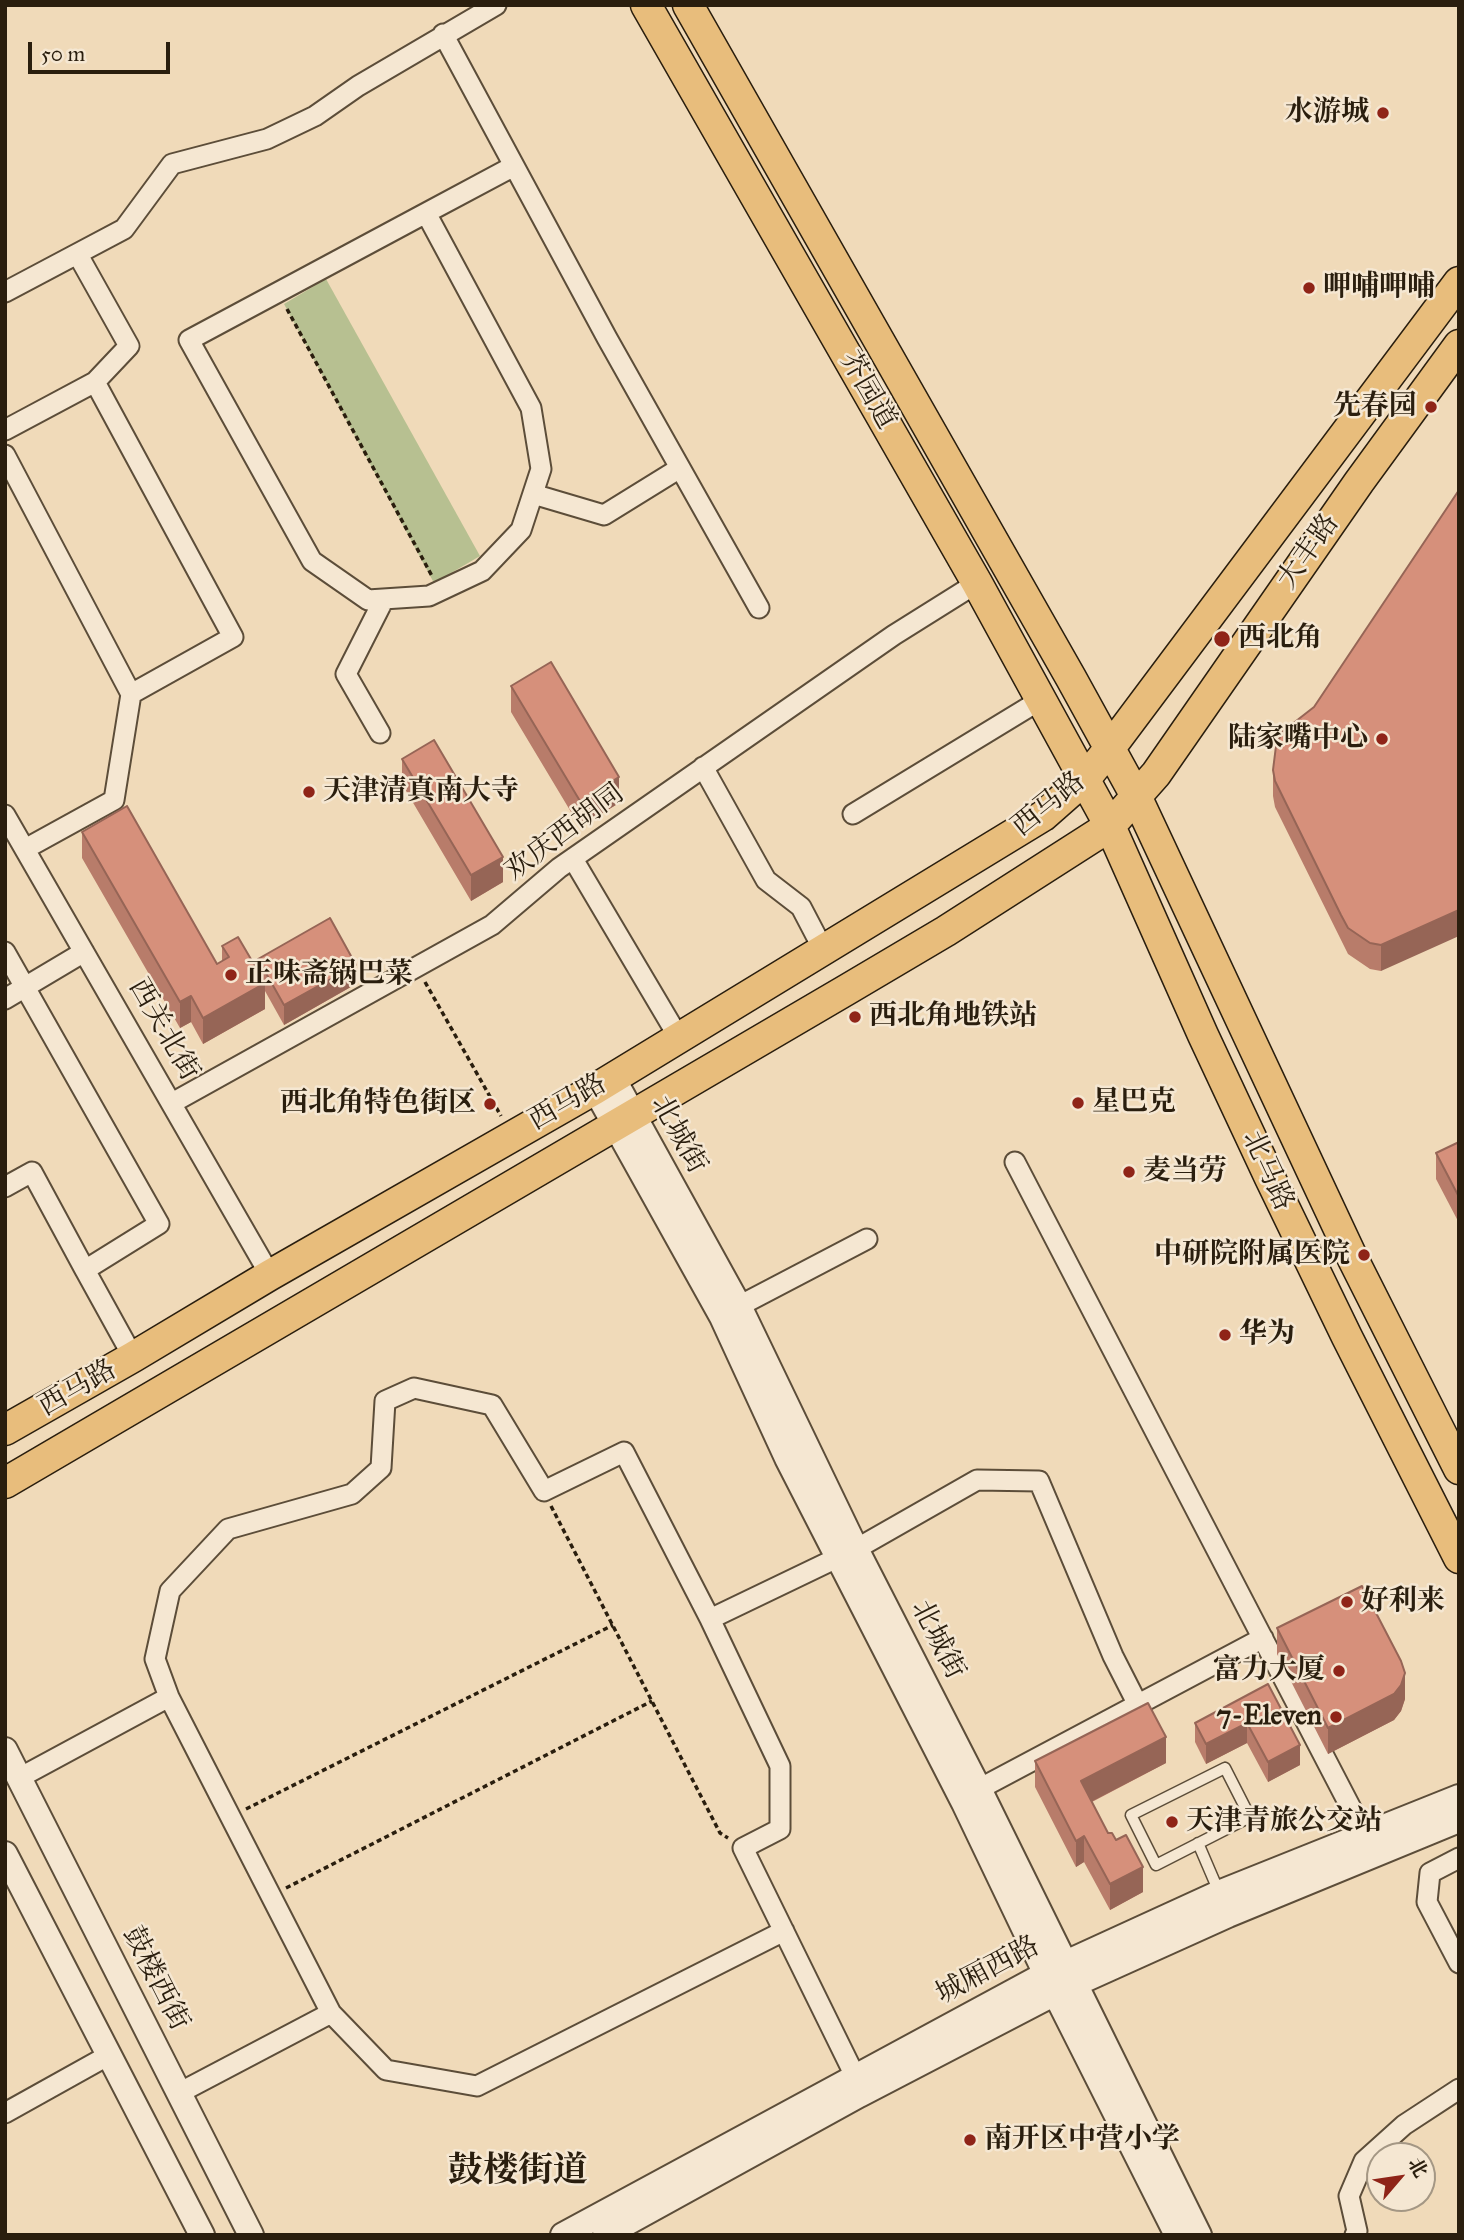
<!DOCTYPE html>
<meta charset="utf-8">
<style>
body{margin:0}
#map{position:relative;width:1464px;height:2240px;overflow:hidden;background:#f0dab9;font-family:"IM FELL Great Primer","Noto Serif SC",serif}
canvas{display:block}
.frame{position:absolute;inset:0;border:7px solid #2a1e0e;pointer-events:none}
.north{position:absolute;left:1366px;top:2142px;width:70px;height:70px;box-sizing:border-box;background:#f5e7d2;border:2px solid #a49784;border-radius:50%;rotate:61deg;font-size:19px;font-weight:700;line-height:28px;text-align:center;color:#2a1e0e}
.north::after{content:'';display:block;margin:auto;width:24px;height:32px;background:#8f2418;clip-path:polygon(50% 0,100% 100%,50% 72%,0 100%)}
.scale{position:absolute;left:28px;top:42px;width:142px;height:32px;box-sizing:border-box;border:4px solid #2a1e0e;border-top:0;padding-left:9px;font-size:21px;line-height:24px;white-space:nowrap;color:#2a1e0e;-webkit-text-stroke:5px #f5e7d2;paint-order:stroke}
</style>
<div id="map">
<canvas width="1464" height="2240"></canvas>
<div class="frame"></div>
<div class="north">北</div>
<div class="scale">50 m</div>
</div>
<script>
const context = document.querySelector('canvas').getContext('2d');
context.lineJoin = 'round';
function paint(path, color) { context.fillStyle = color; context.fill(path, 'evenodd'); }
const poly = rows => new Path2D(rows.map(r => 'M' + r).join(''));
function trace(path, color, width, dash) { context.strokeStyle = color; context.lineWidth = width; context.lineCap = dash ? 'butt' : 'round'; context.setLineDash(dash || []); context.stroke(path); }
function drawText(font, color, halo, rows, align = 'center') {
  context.font = font + ' "IM FELL Great Primer","Noto Serif SC",serif'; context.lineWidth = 5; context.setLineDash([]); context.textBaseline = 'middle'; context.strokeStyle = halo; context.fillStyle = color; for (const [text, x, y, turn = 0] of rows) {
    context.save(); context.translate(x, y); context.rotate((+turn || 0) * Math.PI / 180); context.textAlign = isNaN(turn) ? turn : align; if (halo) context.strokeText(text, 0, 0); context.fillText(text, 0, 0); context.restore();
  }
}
paint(poly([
 [326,279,480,556,434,583,284,304]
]), '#b7c091');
const service = poly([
 [1225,1768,1250,1817,1156,1865,1131,1815,1225,1768],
 [1198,1843,1219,1892]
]);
const minor = poly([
 [443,34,607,338,759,608],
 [426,213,531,408,541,469,521,530,482,571,429,596,368,600,312,561,189,340,426,213,514,166],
 [5,292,124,229,172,164,267,139,315,116,358,86,496,5],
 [95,382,233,637,131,694],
 [5,430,95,382,129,346,78,255],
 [5,455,131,694,114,800,25,849],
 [533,494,604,515,680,468],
 [380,733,346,674,384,599],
 [703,767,766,880,801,907,824,951],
 [853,814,1042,699],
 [5,815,270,1275],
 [573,859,679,1038],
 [5,952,159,1224,85,1270,133,1357],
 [5,999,84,952],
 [172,1103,492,925,559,868,894,635,977,583],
 [1015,1162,1365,1835],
 [5,1187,32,1172,85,1270],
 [739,1306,867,1239],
 [856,1549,977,1480,1039,1481,1113,1656,1138,1705],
 [839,1557,710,1619,780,1766,780,1829,743,1848,855,2076],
 [19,1778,169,1697],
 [979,1789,1263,1638],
 [1459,1858,1430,1873,1427,1902,1459,1963],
 [331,2013,386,2070,477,2086,784,1931],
 [179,2093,331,2013,169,1697,155,1659,170,1591,228,1529,352,1494,381,1468,385,1401,414,1388,492,1405,544,1491,624,1452,710,1619],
 [5,2113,109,2055],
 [1355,2235,1357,2231,1349,2196,1364,2161,1404,2125,1459,2089]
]);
const tertiary = poly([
 [613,1078,739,1306,856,1549,979,1789,1199,2235],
 [595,1089,722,1317,787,1458,964,1803,1055,1993,1177,2235],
 [5,1750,251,2235],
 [5,1854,202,2235],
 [563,2235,1066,1963,1219,1893,1459,1797],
 [605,2235,859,2095,1055,1993,1228,1915,1459,1820]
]);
const primary = poly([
 [646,5,977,583,1110,826,1203,1035,1270,1178,1347,1337,1459,1558],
 [688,5,1071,678,1137,798,1353,1259,1459,1469],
 [5,1430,133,1357,270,1275,595,1089,1043,816,1085,779,1110,748,1459,282],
 [5,1483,848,989,946,931,1110,826,1156,774,1359,482,1459,345]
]);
trace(service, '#5c4d39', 13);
trace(minor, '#5c4d39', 23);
trace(tertiary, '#5c4d39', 28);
trace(primary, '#2a1e0e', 33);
trace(poly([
 [287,309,432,576],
 [425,982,501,1116],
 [551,1506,720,1833,728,1838],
 [246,1809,613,1625],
 [286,1888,652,1701]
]), '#2a1e0e', 3.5, [5, 3.5]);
trace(service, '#f5e7d2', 10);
trace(minor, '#f5e7d2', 19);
trace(tertiary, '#f5e7d2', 24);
trace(primary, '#e8bd7c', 30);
paint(poly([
 [1459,490,1381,971,1370,969,1348,954,1275,807,1273,796,1273,770],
 [511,686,619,803,580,827,511,712],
 [402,759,503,882,471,901,402,784],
 [82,832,217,964,222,961,222,946,258,971,258,959,356,984,284,1025,265,991,265,1009,203,1044,191,1022,180,1028,82,858],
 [1459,1142,1459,1223,1436,1179,1436,1153],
 [1277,1628,1405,1699,1401,1711,1394,1720,1328,1754,1277,1654],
 [1268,1684,1300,1765,1268,1782,1247,1743,1206,1764,1195,1742,1195,1723],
 [1035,1761,1166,1763,1092,1802,1108,1833,1143,1892,1110,1910,1084,1862,1076,1867,1035,1787]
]), '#b87c6a');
paint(poly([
 [619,777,619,803,580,827,580,801],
 [503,857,503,882,471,901,471,875],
 [1459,910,1459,936,1381,971,1381,945],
 [356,965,356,984,284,1025,284,1005],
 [265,983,265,1009,203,1044,203,1018],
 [191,996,191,1022,180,1028,180,1002],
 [1405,1673,1405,1699,1401,1711,1394,1720,1328,1754,1328,1728],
 [1247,1723,1247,1743,1206,1764,1206,1744],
 [1166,1737,1166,1763,1081,1807,1081,1781],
 [1300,1745,1300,1765,1268,1782,1268,1762],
 [1084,1836,1084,1862,1076,1867,1076,1841],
 [1143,1867,1143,1892,1110,1910,1110,1884]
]), '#966556');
const building = poly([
 [1459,490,1459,910,1381,945,1370,943,1348,928,1341,915,1275,781,1273,770,1276,746,1282,732,1314,707,1459,490],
 [551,662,619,777,580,801,511,686,551,662],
 [434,740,503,857,471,875,402,759,434,740],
 [127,806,217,964,229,957,222,946,238,937,265,983,203,1018,191,996,180,1002,82,832,127,806],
 [330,918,356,965,284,1005,258,959,330,918],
 [1459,1142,1459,1197,1436,1153,1459,1142],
 [1362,1586,1401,1661,1405,1673,1401,1685,1394,1694,1328,1728,1277,1628,1362,1586],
 [1268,1684,1300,1745,1268,1762,1247,1723,1206,1744,1195,1723,1268,1684],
 [1148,1703,1166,1737,1081,1781,1108,1833,1112,1833,1116,1840,1126,1835,1143,1867,1110,1884,1084,1836,1076,1841,1035,1761,1148,1703]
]);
paint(building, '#d6907b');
trace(building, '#966556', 2);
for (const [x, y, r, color] of [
 [1383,113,7,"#8f2418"],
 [1309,288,7,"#8f2418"],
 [1431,407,7,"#8f2418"],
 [1222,639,9,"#8f2418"],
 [1382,739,7,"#8f2418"],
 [309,792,7,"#8f2418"],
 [231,975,7,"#8f2418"],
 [855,1017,7,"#8f2418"],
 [1078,1103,7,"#8f2418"],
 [490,1104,7,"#8f2418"],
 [1129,1172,7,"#8f2418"],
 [1364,1255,7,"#8f2418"],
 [1225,1335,7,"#8f2418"],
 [1347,1602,7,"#8f2418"],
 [1339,1671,7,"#8f2418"],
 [1336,1717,7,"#8f2418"],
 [1172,1822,7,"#8f2418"],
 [970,2140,7,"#8f2418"]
]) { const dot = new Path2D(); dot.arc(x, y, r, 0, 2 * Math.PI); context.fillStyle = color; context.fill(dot); trace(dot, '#f5e7d2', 2.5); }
drawText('bold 28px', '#2a1e0e', '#f5e7d2', [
 ["水游城",1369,113,"right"],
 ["呷哺呷哺",1323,288],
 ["先春园",1417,407,"right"],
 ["西北角",1238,639],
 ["陆家嘴中心",1368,739,"right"],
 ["天津清真南大寺",323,792],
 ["正味斋锅巴菜",245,975],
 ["西北角地铁站",869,1017],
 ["星巴克",1092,1103],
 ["西北角特色街区",476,1104,"right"],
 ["麦当劳",1143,1172],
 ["中研院附属医院",1350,1255,"right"],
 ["华为",1239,1335],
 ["好利来",1361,1602],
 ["富力大厦",1325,1671,"right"],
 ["7-Eleven",1322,1717,"right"],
 ["天津青旅公交站",1186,1822],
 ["南开区中营小学",984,2140]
], 'left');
drawText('28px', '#2a1e0e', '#f5e7d2', [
 ["芥园道",867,391,60],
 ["大丰路",1309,552,-55],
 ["西马路",1049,805,-39],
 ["欢庆西胡同",565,833,-37],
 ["西关北街",163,1030,60],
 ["西马路",568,1103,-30],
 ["北城街",678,1135,61],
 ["北马路",1267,1171,65],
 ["西马路",78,1389,-30],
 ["北城街",937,1640,63],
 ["城厢西路",988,1971,-28],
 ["鼓楼西街",155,1979,63]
]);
drawText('bold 35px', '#2a1e0e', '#f5e7d2', [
 ["鼓楼街道",518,2172]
]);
</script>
